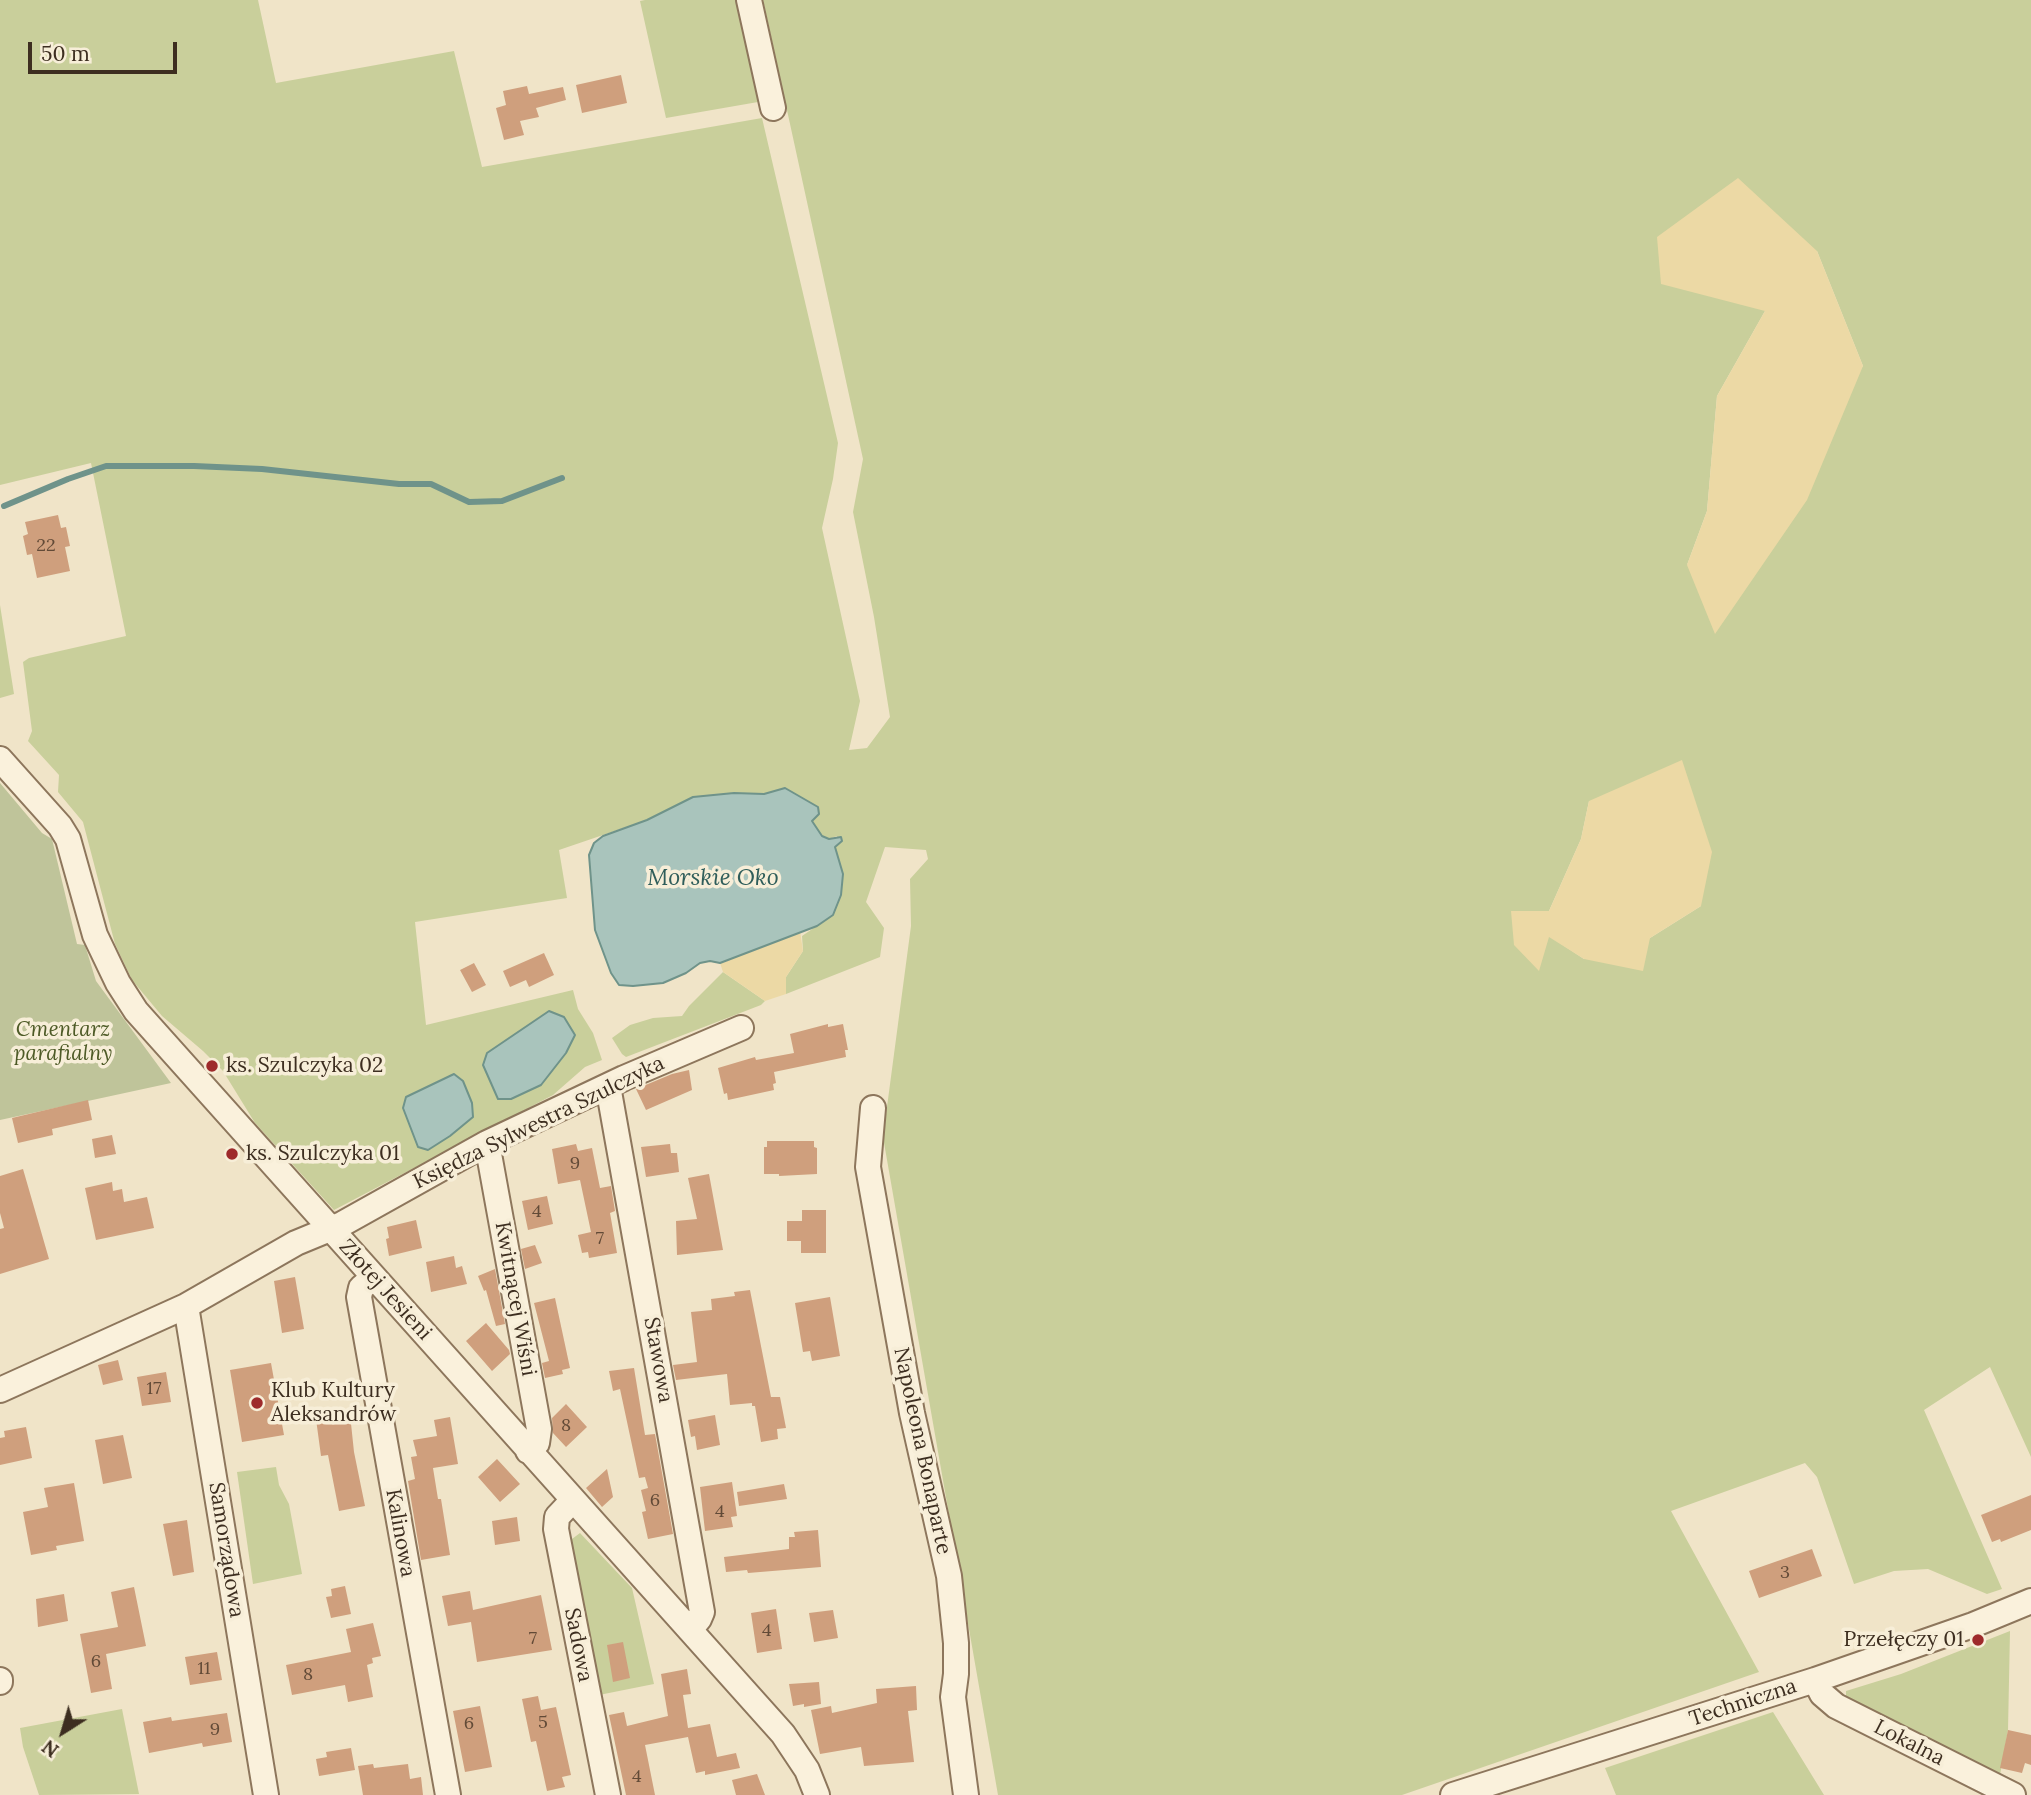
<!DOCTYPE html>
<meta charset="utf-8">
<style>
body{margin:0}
#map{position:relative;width:2031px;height:1795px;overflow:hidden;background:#f0e4c8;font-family:Lora,serif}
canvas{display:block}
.north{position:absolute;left:28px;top:1697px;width:70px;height:70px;-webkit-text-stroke:5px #f7eed8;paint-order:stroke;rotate:217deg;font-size:19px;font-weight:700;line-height:28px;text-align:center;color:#3d2e20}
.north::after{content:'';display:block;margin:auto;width:24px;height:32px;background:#3d2e20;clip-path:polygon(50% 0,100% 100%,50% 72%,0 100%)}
.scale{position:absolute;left:28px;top:42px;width:149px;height:32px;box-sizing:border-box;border:4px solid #3d2e20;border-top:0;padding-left:9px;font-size:21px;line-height:24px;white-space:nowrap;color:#3d2e20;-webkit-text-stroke:5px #f7eed8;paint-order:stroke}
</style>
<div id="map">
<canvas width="2031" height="1795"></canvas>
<div class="north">N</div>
<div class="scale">50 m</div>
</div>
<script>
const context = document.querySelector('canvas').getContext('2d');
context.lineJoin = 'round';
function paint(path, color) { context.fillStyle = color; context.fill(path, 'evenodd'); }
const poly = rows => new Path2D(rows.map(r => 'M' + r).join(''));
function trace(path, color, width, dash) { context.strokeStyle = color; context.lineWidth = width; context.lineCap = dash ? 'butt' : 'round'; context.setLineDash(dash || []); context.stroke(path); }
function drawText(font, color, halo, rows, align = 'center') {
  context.font = font + ' Lora,serif'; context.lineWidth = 7; context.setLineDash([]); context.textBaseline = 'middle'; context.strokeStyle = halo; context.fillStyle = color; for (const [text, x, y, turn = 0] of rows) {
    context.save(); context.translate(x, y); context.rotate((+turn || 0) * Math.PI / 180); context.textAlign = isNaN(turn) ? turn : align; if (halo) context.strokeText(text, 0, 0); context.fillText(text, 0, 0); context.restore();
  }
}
paint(poly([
 [0,0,258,0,276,83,454,51,482,167,762,118,838,443,833,479,822,528,860,701,849,750,867,748,890,717,874,617,853,512,863,459,763,0,2031,0,2031,1457,1990,1367,1924,1410,2002,1589,1987,1594,1928,1569,1894,1571,1854,1584,1817,1477,1805,1463,1671,1511,1759,1672,1402,1795,998,1795,883,1137,911,926,910,879,928,859,926,850,885,847,866,902,884,928,880,957,786,994,786,977,803,951,802,936,833,915,843,874,835,847,837,836,829,839,822,836,812,821,819,814,818,807,785,788,764,794,734,793,693,797,647,820,559,850,567,898,415,922,426,1025,573,990,578,1009,593,1033,602,1060,585,1067,553,1095,334,1210,255,1123,223,1071,203,1051,162,1016,132,980,115,944,83,822,58,792,59,775,28,741,32,731,23,662,29,658,126,636,91,463,0,485],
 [1817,251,1863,366,1687,565,1707,511,1717,396,1765,311],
 [1589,801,1701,906,1650,938,1584,959,1512,911,1549,911,1581,839],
 [645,0,736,0,758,102,666,118,640,1],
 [0,605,14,694,0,698],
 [723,972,765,1001,761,1005,626,1057,622,1054,612,1038,630,1025,653,1018,682,1016,689,1006],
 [276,1467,279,1485,289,1504,302,1574,253,1584,237,1472],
 [580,1533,632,1588,654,1684,594,1696,570,1549,572,1539],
 [2010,1631,2008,1730,2000,1775,1846,1701,1846,1691,1901,1674],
 [122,1709,139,1794,39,1795,23,1747,20,1728],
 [1773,1712,1824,1795,1616,1795,1605,1768]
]), '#c9cf9b');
paint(poly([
 [1738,178,1817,251,1863,366,1807,500,1715,634,1687,565,1707,511,1717,396,1765,311,1661,284,1657,237],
 [1682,760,1712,852,1701,906,1650,938,1643,971,1584,959,1549,937,1539,971,1514,945,1511,911,1549,911,1581,839,1589,801],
 [800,931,803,951,786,977,786,994,765,1001,723,972,720,963]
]), '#ecd9a5');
paint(poly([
 [0,783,42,833,52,839,77,944,85,945,96,981,171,1083,0,1120]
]), '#bfc49a');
const water = poly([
 [785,788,818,807,819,814,812,821,822,836,829,839,841,837,842,841,835,847,843,874,841,895,833,915,817,926,720,963,710,961,700,963,686,973,663,983,633,986,619,985,611,973,595,930,589,855,594,843,603,836,647,820,693,797,734,793,764,794,785,788],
 [549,1011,564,1017,575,1035,566,1053,541,1085,511,1099,498,1099,483,1065,487,1053,549,1011],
 [454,1074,463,1081,472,1103,473,1117,450,1136,428,1150,418,1147,403,1108,406,1097,454,1074]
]);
paint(water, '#a9c4bc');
trace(water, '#6f938a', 2);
trace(poly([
 [4,506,68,479,106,466,194,466,262,469,399,484,431,484,469,502,502,501,562,478]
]), '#6f938a', 6);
paint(poly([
 [621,75,627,103,582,113,576,85],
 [527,86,529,94,563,87,566,100,536,108,539,117,520,121,524,135,504,140,496,108,506,105,503,91],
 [58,515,61,528,66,527,70,546,65,547,70,571,37,578,32,554,27,555,23,536,28,534,25,522],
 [544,953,554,975,529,987,526,980,510,987,503,971],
 [474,963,486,985,472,992,460,970],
 [828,1024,828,1027,843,1024,848,1050,845,1050,846,1057,774,1072,776,1083,773,1084,774,1090,728,1100,727,1093,724,1094,718,1068,755,1057,756,1060,794,1053,790,1034],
 [689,1070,692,1090,646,1110,636,1089,672,1074],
 [88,1100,92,1120,52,1129,53,1135,18,1143,12,1118],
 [112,1135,116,1154,95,1158,92,1139],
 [767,1141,814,1141,814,1147,817,1148,817,1174,779,1176,779,1174,764,1174,764,1147,767,1147],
 [576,1144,578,1151,592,1148,600,1188,611,1186,615,1211,610,1213,617,1253,589,1258,588,1252,582,1253,578,1235,591,1232,580,1180,558,1184,552,1149],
 [670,1144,671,1153,677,1153,679,1172,646,1177,641,1147],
 [23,1169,49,1259,0,1274,0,1229,4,1228,0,1213,0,1176],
 [709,1174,723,1250,677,1255,676,1221,697,1219,688,1178],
 [112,1182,113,1191,122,1189,124,1202,147,1197,154,1228,96,1240,85,1188],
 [547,1196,553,1224,528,1230,522,1201],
 [802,1210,826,1210,826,1253,801,1253,801,1241,787,1241,787,1221,802,1221],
 [416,1220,422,1248,389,1256,386,1239,389,1238,387,1227],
 [535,1245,542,1263,525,1269,521,1249],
 [454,1256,456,1268,462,1266,467,1284,431,1292,426,1262],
 [495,1269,505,1324,496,1326,486,1290,484,1291,478,1276],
 [295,1277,304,1329,282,1333,274,1281],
 [750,1290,771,1397,780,1397,786,1428,777,1429,778,1439,761,1442,755,1406,752,1406,752,1403,730,1405,727,1374,676,1380,673,1365,697,1362,691,1312,712,1310,711,1299,735,1296,734,1292],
 [830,1297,840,1356,812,1361,810,1351,803,1352,795,1303],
 [555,1298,570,1368,562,1370,563,1374,545,1378,542,1363,549,1361,534,1303],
 [486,1323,509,1350,510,1354,492,1371,466,1341],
 [118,1360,123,1380,103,1385,98,1365],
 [271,1363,284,1435,242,1442,230,1370],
 [634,1368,645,1435,655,1434,673,1534,648,1539,642,1512,646,1511,641,1490,648,1488,645,1477,639,1478,620,1389,613,1391,609,1371],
 [166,1372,171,1402,142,1406,137,1377],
 [566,1404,587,1427,566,1447,553,1433,552,1418],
 [350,1414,354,1452,365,1506,339,1511,328,1455,321,1456,316,1419],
 [715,1415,720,1445,697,1450,695,1436,691,1437,688,1420],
 [450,1417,458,1464,433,1468,438,1499,441,1499,450,1555,421,1560,408,1481,415,1479,411,1457,417,1456,413,1440,437,1436,434,1420],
 [26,1427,32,1458,0,1465,0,1438,5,1437,4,1431],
 [123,1435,132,1478,103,1484,95,1440],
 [497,1459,520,1484,500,1502,478,1477],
 [607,1469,613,1497,602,1507,586,1488],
 [732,1482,737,1516,731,1517,733,1527,705,1531,700,1487],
 [74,1483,84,1541,56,1546,57,1550,31,1555,23,1512,48,1507,44,1488],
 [784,1484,787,1499,739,1506,737,1492],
 [2031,1495,2031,1530,2001,1542,2000,1539,1992,1542,1981,1515],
 [517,1517,520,1541,495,1545,492,1521],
 [187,1520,194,1572,173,1576,163,1524],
 [818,1530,821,1567,748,1573,747,1570,726,1572,724,1557,789,1549,789,1537,795,1537,794,1532],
 [1812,1549,1822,1576,1759,1598,1749,1571],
 [345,1586,351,1614,331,1618,326,1597,332,1596,331,1589],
 [134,1587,146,1646,106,1654,112,1689,91,1693,80,1634,118,1627,111,1592],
 [470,1591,473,1610,541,1595,552,1650,477,1662,471,1622,448,1626,442,1596],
 [64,1594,68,1621,38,1627,36,1599],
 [776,1609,782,1649,757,1653,751,1613],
 [833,1610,838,1638,814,1642,809,1613],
 [373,1623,381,1656,372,1658,373,1663,367,1665,373,1697,348,1702,345,1685,292,1695,286,1665,351,1652,346,1629],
 [623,1642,630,1678,613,1682,607,1645],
 [217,1652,222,1680,190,1685,185,1657],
 [687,1669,691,1694,683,1695,688,1728,710,1724,717,1757,736,1753,740,1768,705,1775,705,1771,696,1773,688,1737,645,1745,655,1795,626,1795,609,1715,624,1712,627,1726,668,1716,661,1674],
 [819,1682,821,1704,804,1707,804,1704,793,1706,789,1684],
 [916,1686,917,1710,908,1711,914,1762,864,1766,861,1747,820,1754,811,1710,831,1706,832,1713,877,1703,876,1689],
 [538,1696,541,1710,556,1707,571,1775,562,1777,565,1787,547,1791,536,1741,531,1742,522,1699],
 [480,1706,492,1767,465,1772,453,1711],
 [227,1713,232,1742,203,1747,202,1743,149,1753,143,1722,171,1717,172,1721],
 [2008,1730,2031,1735,2031,1765,2025,1763,2022,1773,2000,1768],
 [351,1748,355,1770,319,1776,316,1759,327,1757,326,1752],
 [373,1764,374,1768,408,1764,410,1779,421,1777,423,1795,363,1795,358,1766],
 [757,1774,765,1795,736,1795,732,1780]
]), '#cf9f7d');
const minor = poly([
 [749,0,773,108],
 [0,759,60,826,68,839,95,935,118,983,136,1011,783,1734,807,1770,817,1795],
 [608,1086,702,1612,699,1619,690,1630],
 [873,1108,868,1167,912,1413,949,1576,956,1643,956,1674,953,1697,966,1795],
 [487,1143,539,1429,537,1443,528,1451],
 [374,1277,361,1288,359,1297,448,1795],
 [186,1306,266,1795],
 [0,1390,186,1306,296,1243,342,1224,487,1143,624,1078,741,1028],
 [573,1500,557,1517,556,1529,608,1795],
 [0,1680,0,1682],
 [1815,1680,1822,1694,1836,1706,2013,1795],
 [1453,1795,1815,1680,1973,1625,2031,1601]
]);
trace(minor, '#8d765c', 28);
trace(minor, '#faf1dc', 24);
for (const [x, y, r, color] of [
 [212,1066,7,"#9e2a2b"],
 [232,1154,7,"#9e2a2b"],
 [257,1403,7,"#9e2a2b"],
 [1978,1640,7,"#9e2a2b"]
]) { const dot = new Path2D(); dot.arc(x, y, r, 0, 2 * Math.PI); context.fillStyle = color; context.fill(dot); trace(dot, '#f7eed8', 2.5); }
drawText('18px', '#624a37', null, [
 ["22",46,546],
 ["9",575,1164],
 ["4",537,1212],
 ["7",600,1239],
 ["17",154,1389],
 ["8",566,1426],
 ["6",655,1501],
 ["4",720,1512],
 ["3",1785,1573],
 ["4",767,1631],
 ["7",533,1639],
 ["6",96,1662],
 ["11",204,1669],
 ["8",308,1675],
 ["5",543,1723],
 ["6",469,1724],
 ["9",215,1730],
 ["4",637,1777]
]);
drawText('italic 21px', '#4d5a26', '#f7eed8', [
 ["Cmentarz",63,1030],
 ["parafialny",63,1054]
]);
drawText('21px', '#3d2e20', '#f7eed8', [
 ["ks. Szulczyka 02",226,1066],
 ["ks. Szulczyka 01",246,1154],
 ["Klub Kultury",271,1391],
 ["Aleksandrów",271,1415],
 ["Przełęczy 01",1964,1640,"right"]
], 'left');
drawText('21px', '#3d2e20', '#f7eed8', [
 ["Księdza Sylwestra Szulczyka",539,1123,-26],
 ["Złotej Jesieni",385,1290,48],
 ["Kwitnącej Wiśni",515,1299,80],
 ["Stawowa",658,1360,80],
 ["Napoleona Bonaparte",922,1451,78],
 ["Kalinowa",400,1533,80],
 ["Samorządowa",226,1550,81],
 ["Sadowa",578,1645,79],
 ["Techniczna",1743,1703,-18],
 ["Lokalna",1909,1743,27]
]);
drawText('italic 23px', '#2f5d5a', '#f7eed8', [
 ["Morskie Oko",713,878]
]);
</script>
